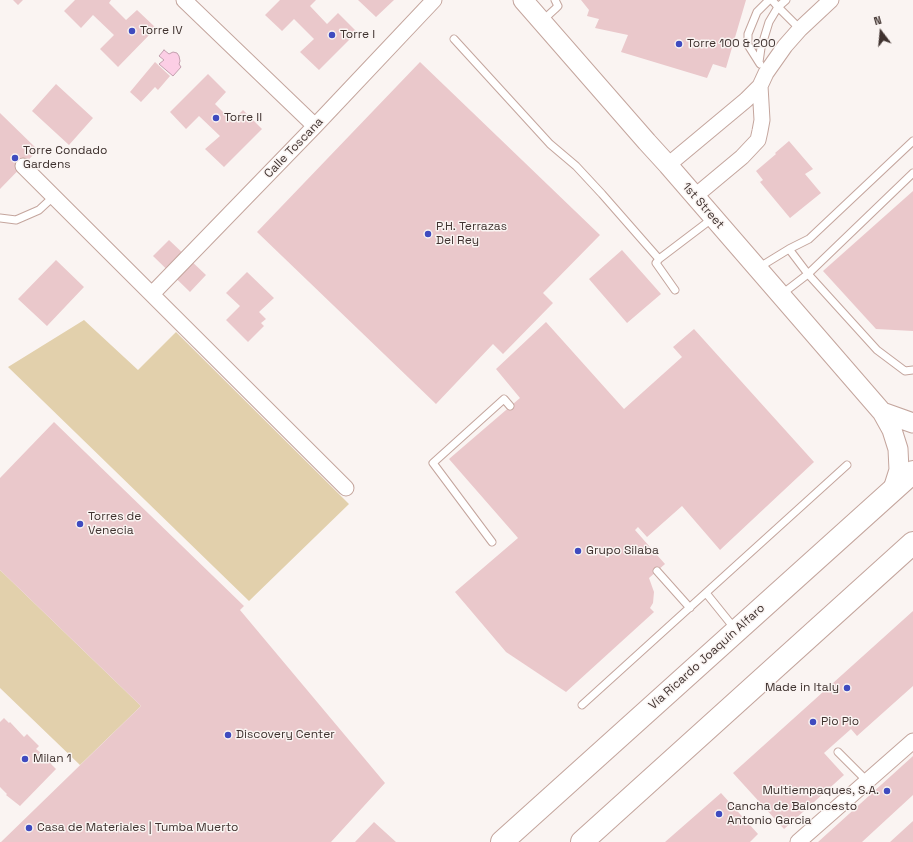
<!DOCTYPE html>
<meta charset="utf-8">
<style>
body{margin:0}
#map{position:relative;width:913px;height:842px;overflow:hidden;background:#faf4f2;font-family:"Space Grotesk",sans-serif}
canvas{display:block}
.north{position:absolute;left:861px;top:12px;width:40px;height:40px;-webkit-text-stroke:3px #faf4f2;paint-order:stroke;rotate:344deg;font-size:11px;font-weight:700;line-height:16px;text-align:center;color:#3f322f}
.north::after{content:'';display:block;margin:auto;width:14px;height:18px;background:#3f322f;clip-path:polygon(50% 0,100% 100%,50% 72%,0 100%)}
</style>
<div id="map">
<canvas width="913" height="842"></canvas>
<div class="north">N</div>
</div>
<script>
const context = document.querySelector('canvas').getContext('2d');
context.lineJoin = 'round';
function paint(path, color) { context.fillStyle = color; context.fill(path, 'evenodd'); }
const poly = rows => new Path2D(rows.map(r => 'M' + r).join(''));
function trace(path, color, width, dash) { context.strokeStyle = color; context.lineWidth = width; context.lineCap = dash ? 'butt' : 'round'; context.setLineDash(dash || []); context.stroke(path); }
function drawText(font, color, halo, rows, align = 'center') {
  context.font = font + ' "Space Grotesk",sans-serif'; context.lineWidth = 3; context.setLineDash([]); context.textBaseline = 'middle'; context.strokeStyle = halo; context.fillStyle = color; for (const [text, x, y, turn = 0] of rows) {
    context.save(); context.translate(x, y); context.rotate((+turn || 0) * Math.PI / 180); context.textAlign = isNaN(turn) ? turn : align; if (halo) context.strokeText(text, 0, 0); context.fillText(text, 0, 0); context.restore();
  }
}
paint(poly([
 [84,320,138,370,176,332,349,504,249,601,8,367],
 [0,570,141,706,80,765,0,688]
]), '#e2d0ac');
const water = poly([
 [164,50,169,54,173,52,177,53,179,56,180,61,179,64,181,67,173,76,159,64,164,60,159,56,164,50]
]);
paint(water, '#fccee5');
trace(water, '#c39fae', 1);
paint(poly([
 [13,0,23,0,18,5],
 [75,0,111,0,109,3,126,20,137,10,156,28,118,67,100,49,114,35,93,15,81,28,64,11],
 [280,0,316,0,310,6,327,24,338,13,357,32,319,70,300,52,314,39,294,19,282,31,265,15],
 [358,0,394,0,376,17],
 [581,0,746,0,726,68,713,64,707,78,621,52,628,35,595,28,599,19,587,16,589,10],
 [155,62,170,76,158,90,155,87,141,102,130,92],
 [420,62,600,235,543,293,553,303,503,354,493,344,436,404,257,232],
 [208,74,226,92,215,104,232,121,243,110,262,129,224,167,205,149,220,136,199,116,186,129,170,112],
 [56,84,93,118,69,145,32,111],
 [0,113,38,150,0,189],
 [789,141,813,169,805,174,821,193,790,218,760,182,763,180,756,171,776,154,775,153],
 [913,191,913,331,876,329,823,271],
 [169,240,206,275,190,292,153,256],
 [622,250,661,294,627,323,589,279],
 [56,260,84,287,47,326,18,299],
 [247,272,274,298,259,312,266,319,261,323,264,326,248,342,226,320,240,306,226,293],
 [546,322,624,409,682,357,673,347,694,329,814,462,720,550,682,506,647,537,638,527,635,530,665,564,649,578,654,592,653,603,650,608,654,612,566,692,506,652,455,592,518,538,449,459,520,398,496,369],
 [54,422,244,606,240,610,385,783,331,842,1,842,141,706,0,570,0,478],
 [913,611,913,686,857,736,851,729,824,753,844,775,784,829,733,773],
 [4,718,9,723,10,722,24,737,27,734,39,746,36,749,52,762,51,764,56,769,20,806,6,795,7,794,0,787,0,722],
 [913,756,913,795,862,842,818,842],
 [721,793,758,834,750,842,665,842],
 [913,821,913,842,890,842],
 [374,822,396,842,355,842]
]), '#eac8cb');
const service = poly([
 [772,0,778,7,786,0],
 [542,21,555,9,558,6,555,0],
 [454,39,550,144,576,166,602,194,659,259],
 [759,62,761,48,769,22,778,7,800,29],
 [760,64,748,45,748,34,757,12,769,0],
 [0,218,16,220,39,210,53,197],
 [789,249,808,274,877,350,905,371,913,370],
 [758,268,789,249,809,239,913,141],
 [675,290,656,263,659,259,713,218],
 [782,294,808,274,913,173],
 [492,542,433,463,504,399,510,406],
 [657,571,690,608],
 [706,593,735,629],
 [582,705,847,465],
 [838,752,867,781]
]);
const minor = poly([
 [184,0,315,126],
 [668,165,746,100,760,86,766,73,785,46,800,29,831,0],
 [23,166,346,488],
 [694,197,742,157,758,140,760,131,762,120,760,86],
 [152,294,315,126,434,0],
 [798,842,913,741]
]);
const tertiary = poly([
 [523,0,647,142,668,165,882,412,892,430,898,449,899,470,893,489],
 [882,412,913,423]
]);
const primary = poly([
 [502,842,913,472],
 [582,842,913,543]
]);
trace(service, '#c4a59d', 9);
trace(minor, '#c4a59d', 17);
trace(tertiary, '#c4a59d', 21);
trace(primary, '#c4a59d', 24);
trace(service, '#fff', 7);
trace(minor, '#fff', 15);
trace(tertiary, '#fff', 19);
trace(primary, '#fff', 22);
for (const [x, y, r, color] of [
 [132,31,4,"#3f4bbf"],
 [332,35,4,"#3f4bbf"],
 [679,44,4,"#3f4bbf"],
 [216,118,4,"#3f4bbf"],
 [15,158,4,"#3f4bbf"],
 [428,234,4,"#3f4bbf"],
 [80,524,4,"#3f4bbf"],
 [578,551,4,"#3f4bbf"],
 [847,688,4,"#3f4bbf"],
 [813,722,4,"#3f4bbf"],
 [228,735,4,"#3f4bbf"],
 [25,759,4,"#3f4bbf"],
 [887,791,4,"#3f4bbf"],
 [719,814,4,"#3f4bbf"],
 [29,828,4,"#3f4bbf"]
]) { const dot = new Path2D(); dot.arc(x, y, r, 0, 2 * Math.PI); context.fillStyle = color; context.fill(dot); trace(dot, '#faf4f2', 1.5); }
drawText('12px', '#3f322f', '#faf4f2', [
 ["Torre IV",140,31],
 ["Torre I",340,35],
 ["Torre 100 & 200",687,44],
 ["Torre II",224,118],
 ["Torre Condado",23,151],
 ["Gardens",23,165],
 ["P.H. Terrazas",436,227],
 ["Del Rey",436,241],
 ["Torres de",88,517],
 ["Venecia",88,531],
 ["Grupo Silaba",586,551],
 ["Made in Italy",839,688,"right"],
 ["Pio Pio",821,722],
 ["Discovery Center",236,735],
 ["Milan 1",33,759],
 ["Multiempaques, S.A.",879,791,"right"],
 ["Cancha de Baloncesto",727,807],
 ["Antonio Garcia",727,821],
 ["Casa de Materiales | Tumba Muerto",37,828]
], 'left');
drawText('12px', '#3f322f', '#faf4f2', [
 ["Calle Toscana",294,148,-46],
 ["1st Street",703,206,49],
 ["Vía Ricardo Joaquín Alfaro",707,657,-42]
]);
</script>
